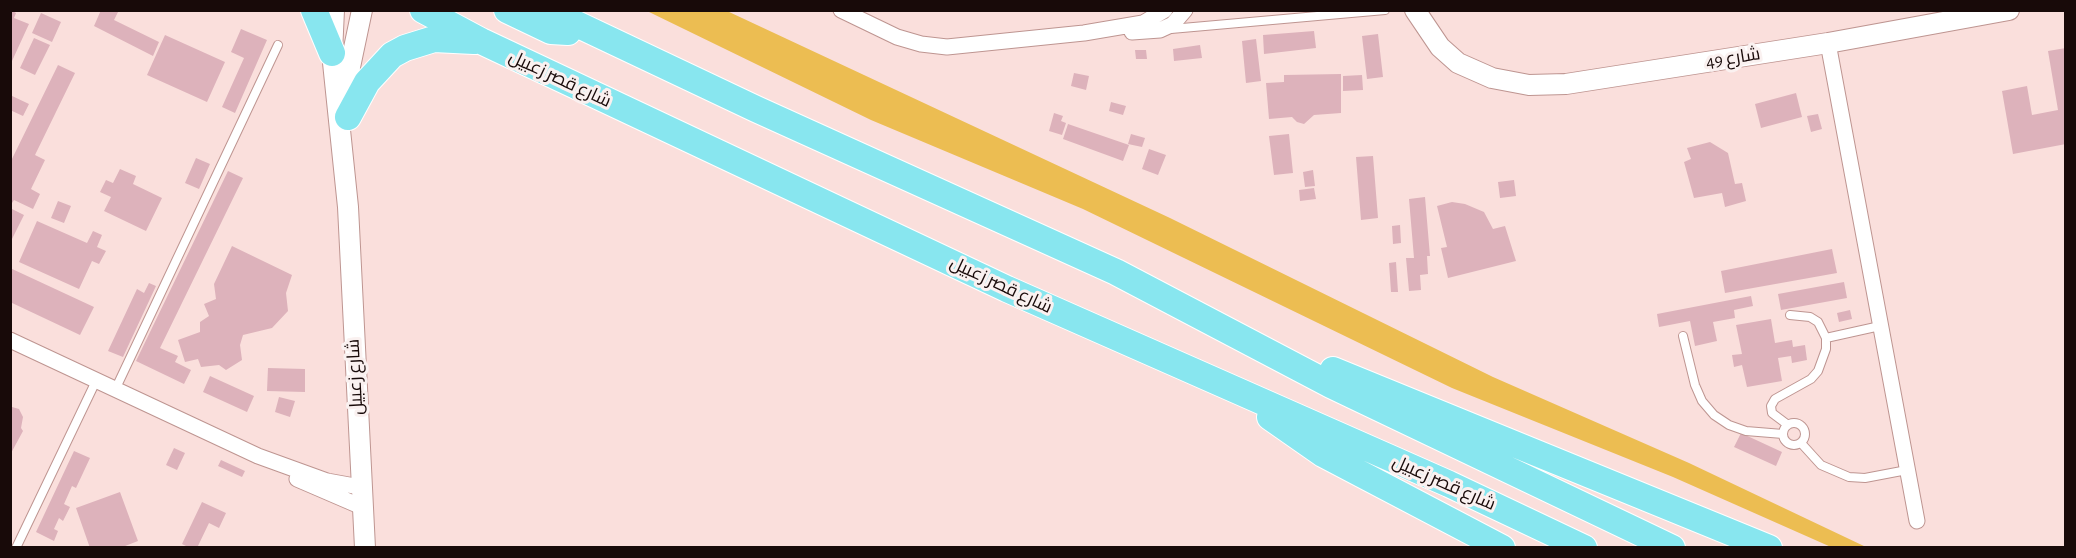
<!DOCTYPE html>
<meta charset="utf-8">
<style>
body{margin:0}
#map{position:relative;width:2076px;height:558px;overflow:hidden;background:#fadfdc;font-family:"Alegreya Sans",sans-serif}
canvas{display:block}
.frame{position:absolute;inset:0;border:12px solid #180a09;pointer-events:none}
</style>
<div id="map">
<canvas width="2076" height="558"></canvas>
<div class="frame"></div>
</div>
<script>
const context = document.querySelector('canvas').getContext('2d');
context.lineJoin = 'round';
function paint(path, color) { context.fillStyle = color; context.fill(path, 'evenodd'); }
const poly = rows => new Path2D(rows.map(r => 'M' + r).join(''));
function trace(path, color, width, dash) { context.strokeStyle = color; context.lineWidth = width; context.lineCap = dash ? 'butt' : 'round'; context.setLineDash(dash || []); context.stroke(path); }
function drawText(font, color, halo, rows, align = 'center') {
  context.font = font + ' "Alegreya Sans",Cairo,sans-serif'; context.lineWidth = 6; context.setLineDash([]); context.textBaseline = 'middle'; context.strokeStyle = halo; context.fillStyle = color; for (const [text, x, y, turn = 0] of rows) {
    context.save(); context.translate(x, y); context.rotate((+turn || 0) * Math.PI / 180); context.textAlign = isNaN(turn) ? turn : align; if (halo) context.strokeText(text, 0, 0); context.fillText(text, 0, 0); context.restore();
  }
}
paint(poly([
 [647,11,727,11,1170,218,1493,377,1689,463,1866,547,1831,547,1673,477,1452,388,1083,209,871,120]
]), '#ecbd52');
paint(poly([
 [11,10,16,13,14,18,29,24,12,61],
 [101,10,119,10,114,20,159,42,153,56,94,26],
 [41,13,61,22,52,42,32,33],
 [241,29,267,40,235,113,222,107,244,58,231,52],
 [1314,31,1316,48,1264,54,1263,35],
 [1378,34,1383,77,1367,79,1362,36],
 [165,35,225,62,207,102,147,75],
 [34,38,50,45,35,75,20,68],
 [1256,39,1261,81,1246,83,1242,41],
 [1200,45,1202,58,1174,61,1173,49],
 [2066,48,2066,144,2013,154,2002,91,2027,86,2032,115,2058,110,2048,51],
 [1135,50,1146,50,1147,59,1136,59],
 [58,65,75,73,35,155,45,160,31,189,40,194,33,209,14,200,10,206,10,163],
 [1074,73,1089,76,1086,90,1071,86],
 [1341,74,1341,113,1314,115,1304,124,1297,122,1292,117,1269,119,1266,83,1284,82,1284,75],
 [1362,75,1363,90,1343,91,1343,76],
 [1796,93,1802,117,1761,128,1755,104],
 [10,95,29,104,23,116,10,110],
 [1111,102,1126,106,1123,115,1109,111],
 [1054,113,1063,116,1061,121,1066,123,1062,135,1049,131],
 [1818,114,1822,129,1811,132,1807,116],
 [1068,124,1129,145,1123,161,1063,139],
 [1131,134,1145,138,1142,147,1128,144],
 [1289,134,1293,173,1274,175,1269,136],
 [1710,142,1728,153,1735,184,1742,183,1746,201,1725,207,1722,193,1694,198,1684,162,1691,159,1687,148],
 [1149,149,1166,155,1158,175,1142,169],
 [1373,156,1378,218,1361,220,1356,157],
 [196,158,210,164,199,189,185,183],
 [120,169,136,176,133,184,162,198,146,231,104,211,111,197,100,192,106,180,113,183],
 [1313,170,1315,186,1305,187,1303,172],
 [228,171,243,178,160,348,178,356,175,362,191,370,184,384,136,361],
 [1514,180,1516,196,1500,198,1498,182],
 [1314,188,1316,199,1300,201,1299,190],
 [1425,197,1430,256,1427,256,1428,274,1420,275,1421,290,1409,291,1406,258,1414,258,1409,199],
 [58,201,71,206,64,223,51,218],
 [1452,202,1465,204,1484,212,1493,229,1505,226,1516,261,1448,278,1441,248,1447,247,1437,206],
 [10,208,24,215,10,243],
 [37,221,87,243,93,231,102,235,97,247,106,251,99,264,92,261,79,289,19,262],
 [1400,225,1401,243,1393,244,1392,226],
 [232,246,292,275,286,293,288,311,272,328,243,335,240,345,242,360,226,370,219,365,201,367,198,359,185,362,178,340,200,332,200,322,209,316,204,304,216,299,214,284],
 [1832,249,1837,273,1725,293,1721,271],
 [1396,262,1398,292,1391,292,1389,263],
 [10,268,94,307,80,335,10,302],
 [1844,282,1847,298,1781,310,1778,294],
 [149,283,156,286,123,357,108,351,137,289,144,293],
 [1751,296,1753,306,1734,310,1735,318,1713,322,1717,341,1695,346,1690,321,1659,327,1657,314],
 [1850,310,1852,319,1839,322,1837,313],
 [1771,319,1775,343,1792,340,1793,347,1805,345,1807,360,1792,363,1791,356,1778,358,1782,381,1747,387,1742,365,1734,367,1732,355,1742,354,1736,325],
 [268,368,305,369,305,392,267,391],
 [210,376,254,396,247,412,203,392],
 [279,397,295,401,290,417,275,412],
 [12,407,19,409,23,417,21,428,23,431,10,455],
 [1741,433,1782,452,1776,466,1734,447],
 [174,448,185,453,177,470,166,465],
 [74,451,90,458,76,488,72,486,64,504,70,507,63,521,59,518,54,529,58,531,54,541,36,532],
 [221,460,245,471,242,477,218,466],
 [120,492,138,541,120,548,90,548,76,508],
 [202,502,226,513,219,528,209,523,197,548,190,548,182,544]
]), '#ddb2bb');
const service = poly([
 [1171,29,1385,10],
 [1683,336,1695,385,1702,401,1714,415,1729,425,1746,431,1783,434],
 [1826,338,1880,326],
 [115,390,278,45],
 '1783 434a11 11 0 1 1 22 0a11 11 0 1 1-22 0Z',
 [1788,425,1772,413,1771,406,1775,399,1811,379,1818,371,1826,349,1826,338,1818,322,1810,317,1790,315],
 [1801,443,1821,465,1849,477,1865,478,1907,470],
 [16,548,96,381]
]);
const minor = poly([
 [841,10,897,37,921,44,947,47,1084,33,1143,23,1165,10],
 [1132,32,1160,30,1173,24,1185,10],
 [1828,43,1917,521],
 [10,340,258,456,327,481,360,487],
 [297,479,362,507]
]);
const tertiary = poly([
 [334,10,332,53,348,207,365,548],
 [1415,10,1440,47,1458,63,1492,78,1529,85,1566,84,1828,43,2009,10],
 [348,112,350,67,362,10]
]);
const primary = poly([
 [314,10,332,53],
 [423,10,481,41,1007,289,1449,484,1584,548],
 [507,10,551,31,568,32],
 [547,10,756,109,1116,272,1331,385,1672,548],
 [348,117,367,82,392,55,405,48,434,39,474,41],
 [1333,370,1769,548],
 [1270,417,1323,454,1502,548]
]);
trace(service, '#be9591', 10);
trace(minor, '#be9591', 17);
trace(tertiary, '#be9591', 22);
trace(primary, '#fff', 28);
trace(service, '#fff', 8);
trace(minor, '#fff', 15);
trace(tertiary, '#fff', 20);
trace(primary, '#88e6ef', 26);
drawText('18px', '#180a09', '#faf1f0', [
 ["شارع 49",1733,58,-9],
 ["شارع قصر زعبيل",560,79,25],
 ["شارع قصر زعبيل",1001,285,25],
 ["شارع زعبيل",355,377,-93],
 ["شارع قصر زعبيل",1444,483,24]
]);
</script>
